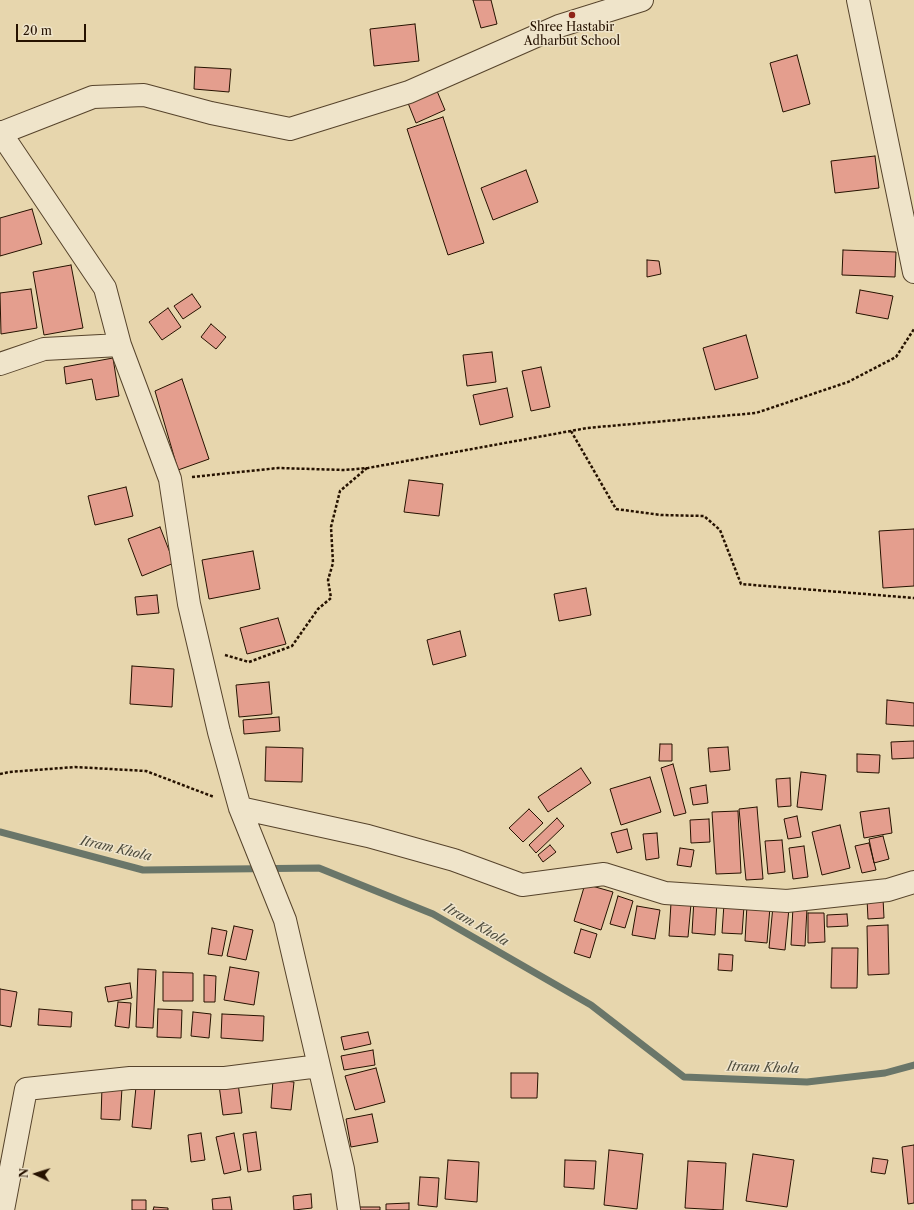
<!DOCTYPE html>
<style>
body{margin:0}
#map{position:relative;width:914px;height:1210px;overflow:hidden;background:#e7d6ad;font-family:"Libre Caslon Text",serif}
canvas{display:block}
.north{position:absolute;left:16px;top:1154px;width:40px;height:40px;-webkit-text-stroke:3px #efe4ca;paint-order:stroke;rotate:274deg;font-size:11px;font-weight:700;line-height:16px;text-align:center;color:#261200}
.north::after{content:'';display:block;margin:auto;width:14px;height:18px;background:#261200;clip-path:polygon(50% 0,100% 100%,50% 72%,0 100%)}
.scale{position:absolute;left:16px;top:24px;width:70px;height:18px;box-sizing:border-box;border:2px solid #261200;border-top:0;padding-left:5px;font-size:12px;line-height:14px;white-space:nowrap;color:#261200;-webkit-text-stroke:3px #efe4ca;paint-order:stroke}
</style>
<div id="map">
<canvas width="914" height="1210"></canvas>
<div class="north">N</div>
<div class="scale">20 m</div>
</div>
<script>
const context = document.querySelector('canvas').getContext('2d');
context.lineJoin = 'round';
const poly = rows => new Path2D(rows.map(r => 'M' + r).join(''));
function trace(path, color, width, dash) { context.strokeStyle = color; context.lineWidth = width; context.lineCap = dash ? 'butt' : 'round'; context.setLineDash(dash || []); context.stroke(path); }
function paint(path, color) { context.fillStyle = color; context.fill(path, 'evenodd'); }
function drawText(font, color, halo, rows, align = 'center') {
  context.font = font + ' "Libre Caslon Text",serif'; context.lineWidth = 3; context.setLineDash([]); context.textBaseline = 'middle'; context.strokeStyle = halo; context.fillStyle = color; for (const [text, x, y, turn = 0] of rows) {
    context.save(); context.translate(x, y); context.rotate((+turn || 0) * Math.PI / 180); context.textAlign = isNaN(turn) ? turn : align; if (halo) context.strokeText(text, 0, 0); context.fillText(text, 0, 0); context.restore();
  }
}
trace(poly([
 [0,832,143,870,319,868,433,914,591,1005,684,1077,807,1082,885,1073,914,1065]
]), '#6a7669', 7);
const building = poly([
 [473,0,491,0,497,24,481,28,473,0],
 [415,24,419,61,374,66,370,29,415,24],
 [797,55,810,104,783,112,770,63,797,55],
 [195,67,231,69,229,92,194,89,195,67],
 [437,91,445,110,416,123,408,103,437,91],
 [443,117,484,243,448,255,407,129,443,117],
 [875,156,879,188,835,193,831,161,875,156],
 [526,170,538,202,493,220,481,188,526,170],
 [32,209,42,244,0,256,0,218,32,209],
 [843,250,896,252,895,277,842,275,843,250],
 [647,260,659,261,661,274,647,277,647,260],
 [71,265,83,328,44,335,33,272,71,265],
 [31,289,37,328,1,334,0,293,31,289],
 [860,290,893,296,888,319,856,313,860,290],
 [192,294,201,307,183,319,174,306,192,294],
 [168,308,181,327,162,340,149,322,168,308],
 [211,324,226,337,216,349,201,337,211,324],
 [746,335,758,378,715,390,703,348,746,335],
 [492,352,496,382,467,386,463,355,492,352],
 [113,358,119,396,96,400,92,379,66,384,64,367,113,358],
 [541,367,550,407,531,411,522,371,541,367],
 [182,379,209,459,178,470,155,391,182,379],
 [507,388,513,417,480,425,473,395,507,388],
 [409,480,443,484,439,516,404,512,409,480],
 [126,487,133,516,95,525,88,496,126,487],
 [160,527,174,563,142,576,128,539,160,527],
 [914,529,914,586,883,588,879,531,914,529],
 [253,551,260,589,209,599,202,560,253,551],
 [586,588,591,615,559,621,554,594,586,588],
 [157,595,159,613,137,615,135,597,157,595],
 [278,618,286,644,247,654,240,628,278,618],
 [460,631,466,656,433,665,427,640,460,631],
 [132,666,174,669,172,707,130,704,132,666],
 [269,682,272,714,239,717,236,685,269,682],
 [887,700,914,703,914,726,886,724,887,700],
 [279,717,280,731,244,734,243,720,279,717],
 [914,741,914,758,892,759,891,742,914,741],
 [660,744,672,744,672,761,659,761,660,744],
 [266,747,303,748,302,782,265,781,266,747],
 [728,747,730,770,710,772,708,748,728,747],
 [857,754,880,755,879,773,857,772,857,754],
 [673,764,686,813,674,816,661,768,673,764],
 [581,768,591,783,548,812,538,797,581,768],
 [801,772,826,775,822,810,797,807,801,772],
 [650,777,661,812,621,825,610,789,650,777],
 [790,778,791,806,778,807,776,779,790,778],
 [706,785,708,803,693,805,690,788,706,785],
 [757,807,763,879,746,880,739,809,757,807],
 [889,808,892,833,864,838,860,812,889,808],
 [529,809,543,823,523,842,509,828,529,809],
 [738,811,741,873,716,874,712,812,738,811],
 [797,816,801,837,788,839,784,819,797,816],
 [557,818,564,826,536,853,529,845,557,818],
 [709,819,710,842,691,843,690,820,709,819],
 [840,825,850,868,822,875,812,832,840,825],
 [627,829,632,849,617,853,611,833,627,829],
 [657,833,659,858,646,860,643,834,657,833],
 [883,836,889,859,874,863,869,839,883,836],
 [782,840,785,872,768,874,765,841,782,840],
 [869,843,876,870,862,873,855,846,869,843],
 [550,845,556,852,543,862,538,855,550,845],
 [804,846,808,877,793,879,789,848,804,846],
 [680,848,694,850,691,867,677,865,680,848],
 [585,884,613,892,601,930,574,921,585,884],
 [618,896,633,901,625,928,610,924,618,896],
 [883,898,884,918,868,919,867,899,883,898],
 [694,899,717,901,715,935,692,933,694,899],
 [671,903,691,904,688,937,669,936,671,903],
 [724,904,744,906,742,934,722,933,724,904],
 [747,905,770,907,767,943,745,941,747,905],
 [637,906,660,910,655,939,632,935,637,906],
 [773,906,789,908,785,950,769,948,773,906],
 [793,907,807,908,805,946,791,945,793,907],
 [808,913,824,913,825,942,808,943,808,913],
 [847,914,848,926,827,927,827,915,847,914],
 [888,925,889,974,868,975,867,926,888,925],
 [234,926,253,930,246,960,227,956,234,926],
 [212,928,227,931,222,956,208,954,212,928],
 [581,929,597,934,590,958,574,953,581,929],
 [832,948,858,948,857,988,831,988,832,948],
 [719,954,733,955,732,971,718,970,719,954],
 [230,967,259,972,254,1005,224,1000,230,967],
 [138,969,156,970,153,1028,136,1027,138,969],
 [163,972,193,973,193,1001,163,1001,163,972],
 [204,975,216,976,215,1002,204,1002,204,975],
 [130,983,132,998,108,1002,105,987,130,983],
 [0,989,17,992,11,1027,0,1025,0,989],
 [118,1002,131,1003,129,1028,115,1026,118,1002],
 [39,1009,72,1012,71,1027,38,1025,39,1009],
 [158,1009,182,1010,181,1038,157,1037,158,1009],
 [193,1012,211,1014,209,1038,191,1036,193,1012],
 [222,1014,264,1016,263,1041,221,1038,222,1014],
 [368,1032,371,1044,344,1050,341,1037,368,1032],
 [373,1050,375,1065,344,1070,341,1056,373,1050],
 [376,1068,385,1102,355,1110,345,1076,376,1068],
 [511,1073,538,1073,537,1098,511,1098,511,1073],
 [273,1080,294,1082,291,1110,271,1108,273,1080],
 [238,1083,242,1113,223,1115,219,1085,238,1083],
 [102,1087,122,1088,120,1120,101,1119,102,1087],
 [136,1087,155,1088,151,1129,132,1127,136,1087],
 [372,1114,378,1142,351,1147,346,1119,372,1114],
 [256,1132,261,1170,248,1172,243,1134,256,1132],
 [201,1133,205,1160,191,1162,188,1135,201,1133],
 [234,1133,241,1170,224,1174,216,1137,234,1133],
 [914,1145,914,1203,908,1204,902,1147,914,1145],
 [609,1150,643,1154,637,1209,604,1205,609,1150],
 [753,1154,794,1160,787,1207,746,1201,753,1154],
 [873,1158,888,1160,885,1174,871,1172,873,1158],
 [448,1160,479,1162,477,1202,445,1199,448,1160],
 [565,1160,596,1161,594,1189,564,1187,565,1160],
 [688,1161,726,1163,723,1210,685,1208,688,1161],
 [420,1177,439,1178,437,1207,418,1205,420,1177],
 [311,1194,312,1208,294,1210,293,1196,311,1194],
 [230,1197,232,1210,213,1210,212,1199,230,1197],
 [132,1200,146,1200,146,1210,132,1210,132,1200],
 [409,1203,409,1210,386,1210,386,1204,409,1203],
 [154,1207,168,1208,168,1210,153,1210,154,1207],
 [360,1207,380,1207,380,1210,360,1210,360,1207]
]);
paint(building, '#e49e8e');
trace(building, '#261200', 1);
const minor = poly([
 [858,0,914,272],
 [0,132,105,288,120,345,170,479,189,604,219,732,240,808,285,920,343,1169,349,1210],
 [1,133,93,97,144,95,211,113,290,129,409,92,559,26,642,0],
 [0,364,44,349,120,345],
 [240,808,368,836,454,860,522,885,604,874,665,893,787,901,888,890,914,882],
 [3,1210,26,1089,130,1078,225,1078,319,1066]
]);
trace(minor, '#56432b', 24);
trace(poly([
 [571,431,616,509,661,515,704,516,720,530,741,584,914,598],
 [192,477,278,468,345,470,368,468,587,428,756,413,848,382,896,357,914,329],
 [225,655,249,662,292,646,318,609,331,598,328,580,333,563,331,527,340,491,367,468],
 [0,774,9,772,75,767,146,771,214,797]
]), '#261200', 2.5, [3, 2]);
trace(minor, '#efe4ca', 22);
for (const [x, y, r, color] of [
 [572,15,4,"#8f2418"]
]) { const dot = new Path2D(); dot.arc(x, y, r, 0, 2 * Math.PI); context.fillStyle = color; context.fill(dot); trace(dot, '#efe4ca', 1.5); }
drawText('12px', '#261200', '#efe4ca', [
 ["Shree Hastabir",572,28],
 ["Adharbut School",572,42]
]);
drawText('italic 13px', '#4e4c3d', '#efe4ca', [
 ["Itram Khola",116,849,13],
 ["Itram Khola",476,925,30],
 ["Itram Khola",763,1068,2]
]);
</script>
